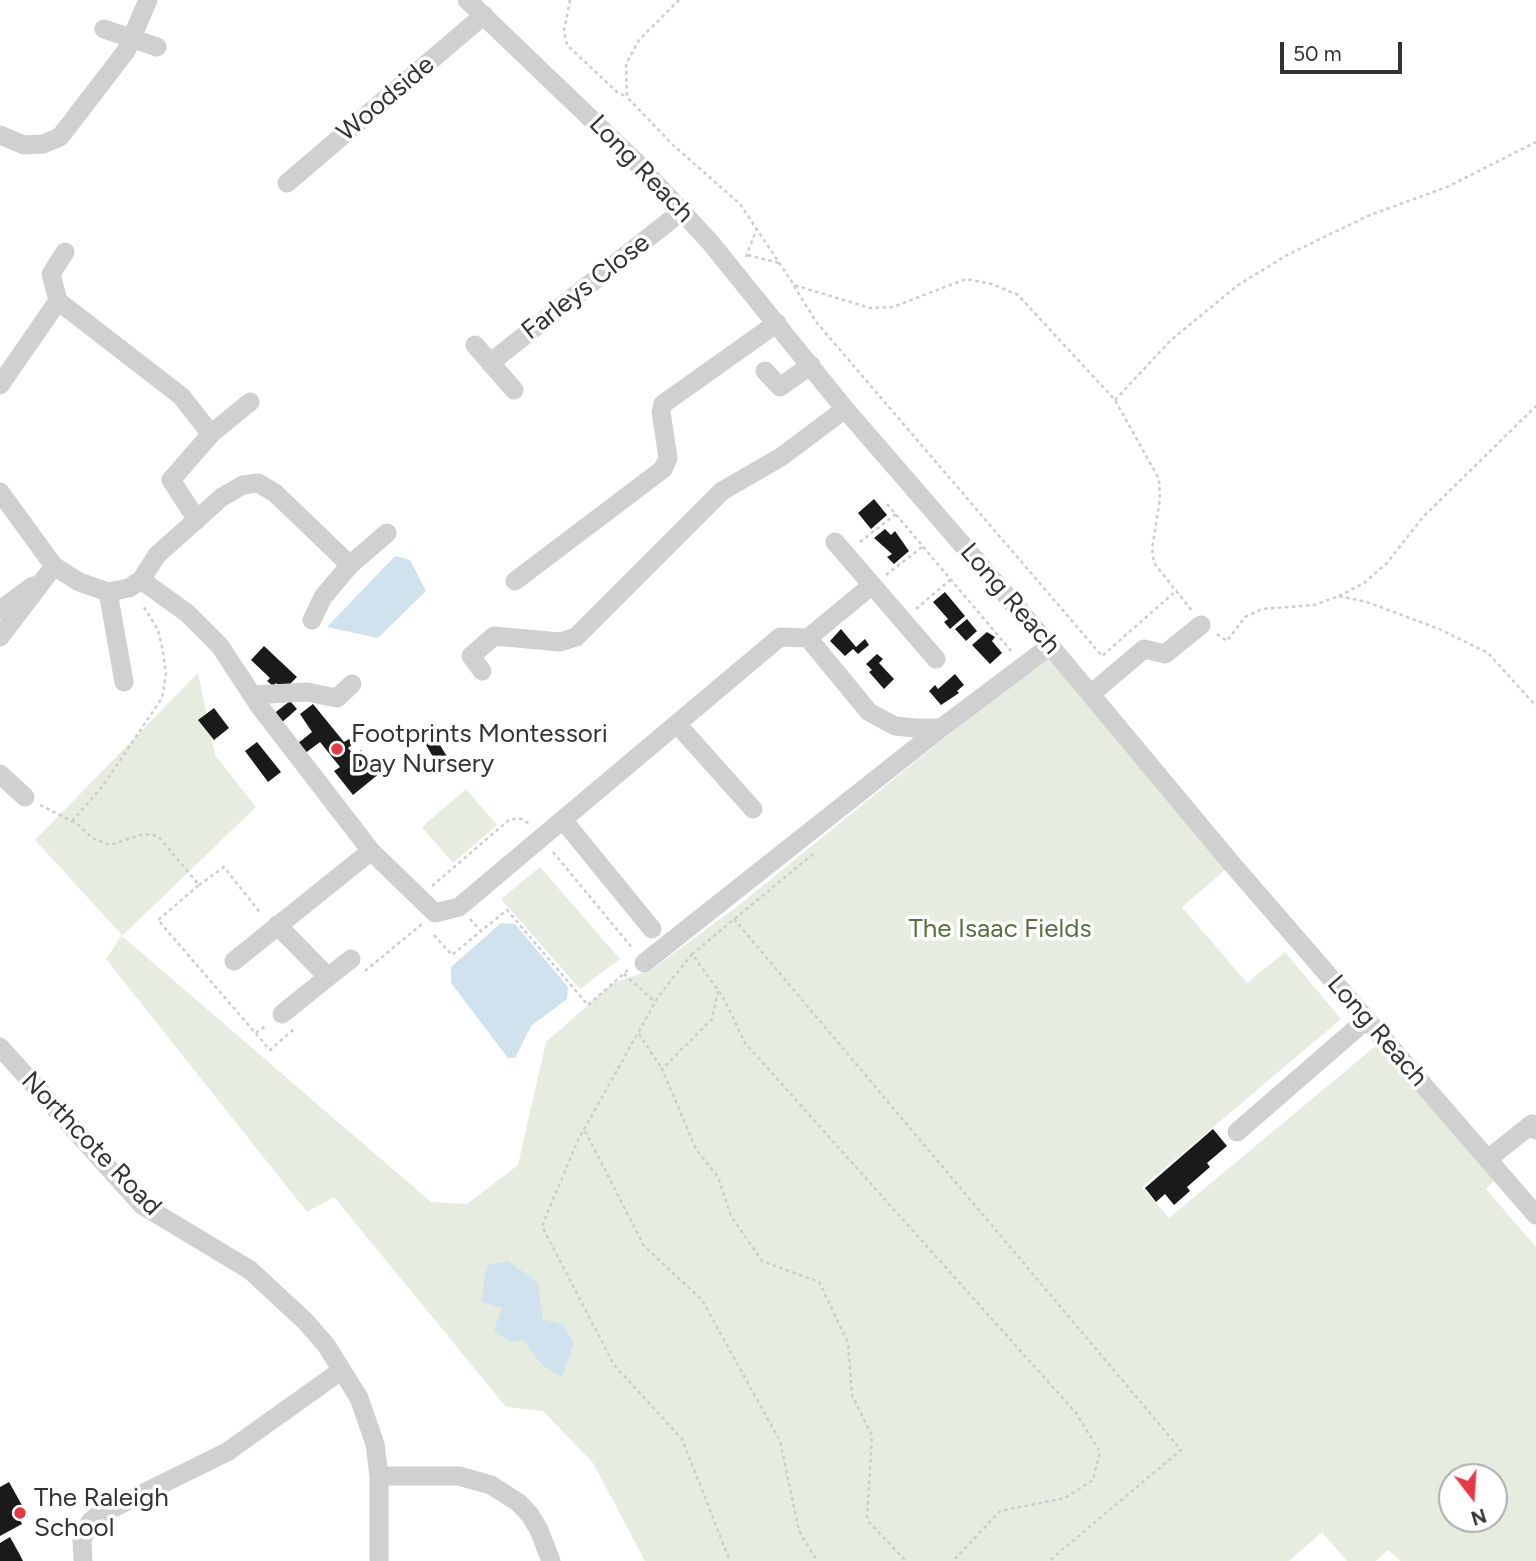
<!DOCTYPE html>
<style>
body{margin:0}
#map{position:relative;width:1536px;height:1561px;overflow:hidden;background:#fff;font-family:Figtree,sans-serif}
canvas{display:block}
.north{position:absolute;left:1438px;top:1463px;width:70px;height:70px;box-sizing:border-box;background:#fff;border:2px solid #adadad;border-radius:50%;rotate:163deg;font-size:19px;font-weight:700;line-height:28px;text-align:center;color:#333}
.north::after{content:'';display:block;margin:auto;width:24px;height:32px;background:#e63946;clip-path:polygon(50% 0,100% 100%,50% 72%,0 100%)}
.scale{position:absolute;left:1280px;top:42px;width:122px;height:32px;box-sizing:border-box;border:4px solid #333;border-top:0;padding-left:9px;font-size:21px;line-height:24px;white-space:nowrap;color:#333;-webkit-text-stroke:5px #fff;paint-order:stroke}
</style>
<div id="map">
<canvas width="1536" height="1561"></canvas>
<div class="north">N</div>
<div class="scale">50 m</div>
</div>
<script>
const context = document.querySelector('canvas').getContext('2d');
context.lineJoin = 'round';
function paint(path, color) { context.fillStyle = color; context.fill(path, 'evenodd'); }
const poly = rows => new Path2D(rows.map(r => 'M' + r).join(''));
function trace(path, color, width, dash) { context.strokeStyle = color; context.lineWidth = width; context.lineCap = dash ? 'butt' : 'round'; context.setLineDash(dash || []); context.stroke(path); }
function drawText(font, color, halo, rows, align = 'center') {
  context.font = font + ' Figtree,sans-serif'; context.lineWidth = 7; context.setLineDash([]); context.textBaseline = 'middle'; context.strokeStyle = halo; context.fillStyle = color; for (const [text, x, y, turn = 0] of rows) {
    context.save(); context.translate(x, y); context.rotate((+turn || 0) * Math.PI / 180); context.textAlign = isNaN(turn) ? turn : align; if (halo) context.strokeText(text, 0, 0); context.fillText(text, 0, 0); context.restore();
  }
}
paint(poly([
 [1050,646,1232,864,1182,907,1247,983,1285,952,1341,1019,1142,1187,1169,1218,1384,1039,1502,1173,1486,1189,1536,1247,1536,1561,1401,1561,1388,1550,1376,1561,1347,1561,1322,1532,1289,1561,645,1561,593,1463,543,1411,506,1407,334,1197,307,1212,106,959,122,935,35,840,198,673,215,755,256,807,122,936,431,1202,467,1204,518,1165,546,1042,613,983,651,970,739,905,1044,657],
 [1452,1477,1494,1477,1494,1519,1452,1519],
 [466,789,497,825,453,863,422,827],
 [540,867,620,959,580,989,501,899]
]), '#e6ecdf');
paint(poly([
 [395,556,410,560,426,591,378,638,327,627],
 [501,923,515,924,568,987,567,999,531,1026,515,1058,508,1058,451,983,451,967],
 [508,1261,538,1283,543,1319,563,1325,574,1343,562,1377,542,1365,523,1340,510,1342,494,1330,502,1308,482,1302,484,1279,488,1265]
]), '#cfe2ee');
paint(poly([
 [874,499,887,515,871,529,858,513],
 [885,529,891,535,895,531,909,551,894,564,887,557,892,554,874,538],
 [945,592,965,616,950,629,944,622,948,619,933,602],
 [967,619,977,631,966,641,955,629],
 [841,629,856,647,865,639,869,645,858,654,853,649,845,656,830,641],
 [987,632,995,637,992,641,1002,653,990,664,972,645],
 [264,646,297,677,284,690,276,683,273,686,267,681,270,678,251,660],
 [877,654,883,659,879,663,894,679,884,689,869,672,872,670,866,664],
 [955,674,964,685,957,691,959,693,941,705,929,691,935,685,938,689],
 [290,701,297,709,280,724,272,715],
 [313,704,344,742,349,739,353,744,348,748,354,755,361,750,380,773,353,795,334,771,340,767,320,742,304,754,297,744,312,732,300,714],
 [214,708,229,728,214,740,198,720],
 [435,737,448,758,437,764,425,743],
 [257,742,281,772,268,782,245,751],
 [1213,1129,1227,1146,1207,1163,1210,1167,1187,1187,1190,1191,1174,1205,1165,1194,1156,1202,1145,1188],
 [9,1482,28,1516,20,1520,22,1524,0,1536,0,1487],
 [10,1537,20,1555,23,1561,0,1561,0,1543]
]), '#1a1a1a');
trace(poly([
 [570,0,564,31,567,45,617,92,627,97],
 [679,0,639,40,626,64,627,97,673,145,740,204,794,285,870,308,893,307,966,279,992,284,1018,295,1115,400,1159,479,1160,499,1152,549,1154,563,1192,611],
 [748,255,779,263],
 [746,257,757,228],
 [794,286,817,323,1102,656,1177,590],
 [1115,400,1171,340,1238,285,1289,254,1370,215,1447,187,1536,142],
 [887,504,1012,652],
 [860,542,896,514],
 [886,575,922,547],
 [1339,596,1364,583,1387,563,1423,517,1536,406],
 [916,609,951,579],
 [1217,634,1227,641,1245,617,1262,609,1314,605,1339,596,1367,602,1439,629,1488,653,1536,706],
 [40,805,76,823,92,838,110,845,143,834,158,836,199,885,158,920,270,1050,294,1029],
 [72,821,102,787,162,698,166,674,163,651,158,630,142,604],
 [553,852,633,949],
 [813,854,692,954,723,997,745,1043,1076,1413,1100,1452,1093,1480,1065,1498,1000,1511,953,1561],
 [199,885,224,867,261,914],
 [432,886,510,819,522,819,531,825],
 [470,919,481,931,507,910,588,1005,628,970],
 [734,919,1181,1450,1049,1561],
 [434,935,452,955,481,931],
 [692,954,658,997,578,1140,542,1226,614,1365,682,1439,730,1561],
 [365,971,422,924],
 [624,974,655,1002],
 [718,991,712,1019,662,1069,696,1149,718,1177,731,1216,762,1261,819,1282,848,1343,852,1395,872,1436,867,1520,906,1561],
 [256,1033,267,1025],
 [639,1034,662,1069],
 [585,1131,644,1246,702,1300,780,1441,799,1531,817,1561]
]), '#cdcdcd', 2.5, [3.5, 3.5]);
trace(poly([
 [467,0,635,161,710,242,845,409,1057,654,1232,864,1536,1215],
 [104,29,157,47],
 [0,135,24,145,43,144,60,137,126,51,148,0],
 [287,183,484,15],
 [65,252,51,274,58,301,181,396,211,434,171,480,197,520],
 [475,345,514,390],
 [490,363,682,211],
 [765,371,780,387,811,365],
 [0,385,58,301],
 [211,434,250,402],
 [0,492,54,566,79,582,108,592,129,588,141,580,157,555,222,497,243,485,258,483,275,493,350,565],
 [835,542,936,659],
 [141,580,187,613,220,646,260,707,371,851,435,913,459,907,780,637,808,638,869,712,895,726,915,728,941,728,1050,646],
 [515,581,663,469,668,458,661,412,663,404,777,323],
 [108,592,124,682],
 [0,610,33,586],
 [312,620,323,597,350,565,387,533],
 [0,637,54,566],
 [808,638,871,586],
 [482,671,471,656,494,636,560,642,576,637,722,491,781,457,845,409],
 [1091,694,1144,649,1165,654,1201,625],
 [252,695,307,692,337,698,352,684],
 [677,724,753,809],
 [0,774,25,797],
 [563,820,652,929],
 [277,925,328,977,282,1014],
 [234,961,371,851],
 [644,963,941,728],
 [328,977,351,959],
 [0,1047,142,1205,250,1270,305,1321,326,1345,359,1398,375,1444,379,1476,459,1476,491,1485,519,1503,530,1515,539,1530,551,1561],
 [1237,1132,1366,1020],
 [1489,1158,1532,1124,1536,1130],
 [83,1561,82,1540,90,1522,97,1516,227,1452,342,1370],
 [379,1561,379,1476]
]), '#d0d0d0', 19);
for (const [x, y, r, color] of [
 [337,749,7,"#e63946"],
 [20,1513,7,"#e63946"]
]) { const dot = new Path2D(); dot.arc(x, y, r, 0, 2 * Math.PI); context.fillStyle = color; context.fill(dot); trace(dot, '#fff', 2.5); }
drawText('26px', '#333', '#fff', [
 ["Woodside",386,99,-40],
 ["Long Reach",641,169,46],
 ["Farleys Close",586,287,-38],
 ["Long Reach",1010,599,49],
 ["Long Reach",1377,1031,49],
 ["Northcote Road",91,1144,46]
]);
drawText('26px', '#333', '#fff', [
 ["Footprints Montessori",351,734],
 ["Day Nursery",351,764],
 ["The Raleigh",34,1498],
 ["School",34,1528]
], 'left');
drawText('26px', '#56703f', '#fff', [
 ["The Isaac Fields",1000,929]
]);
</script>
